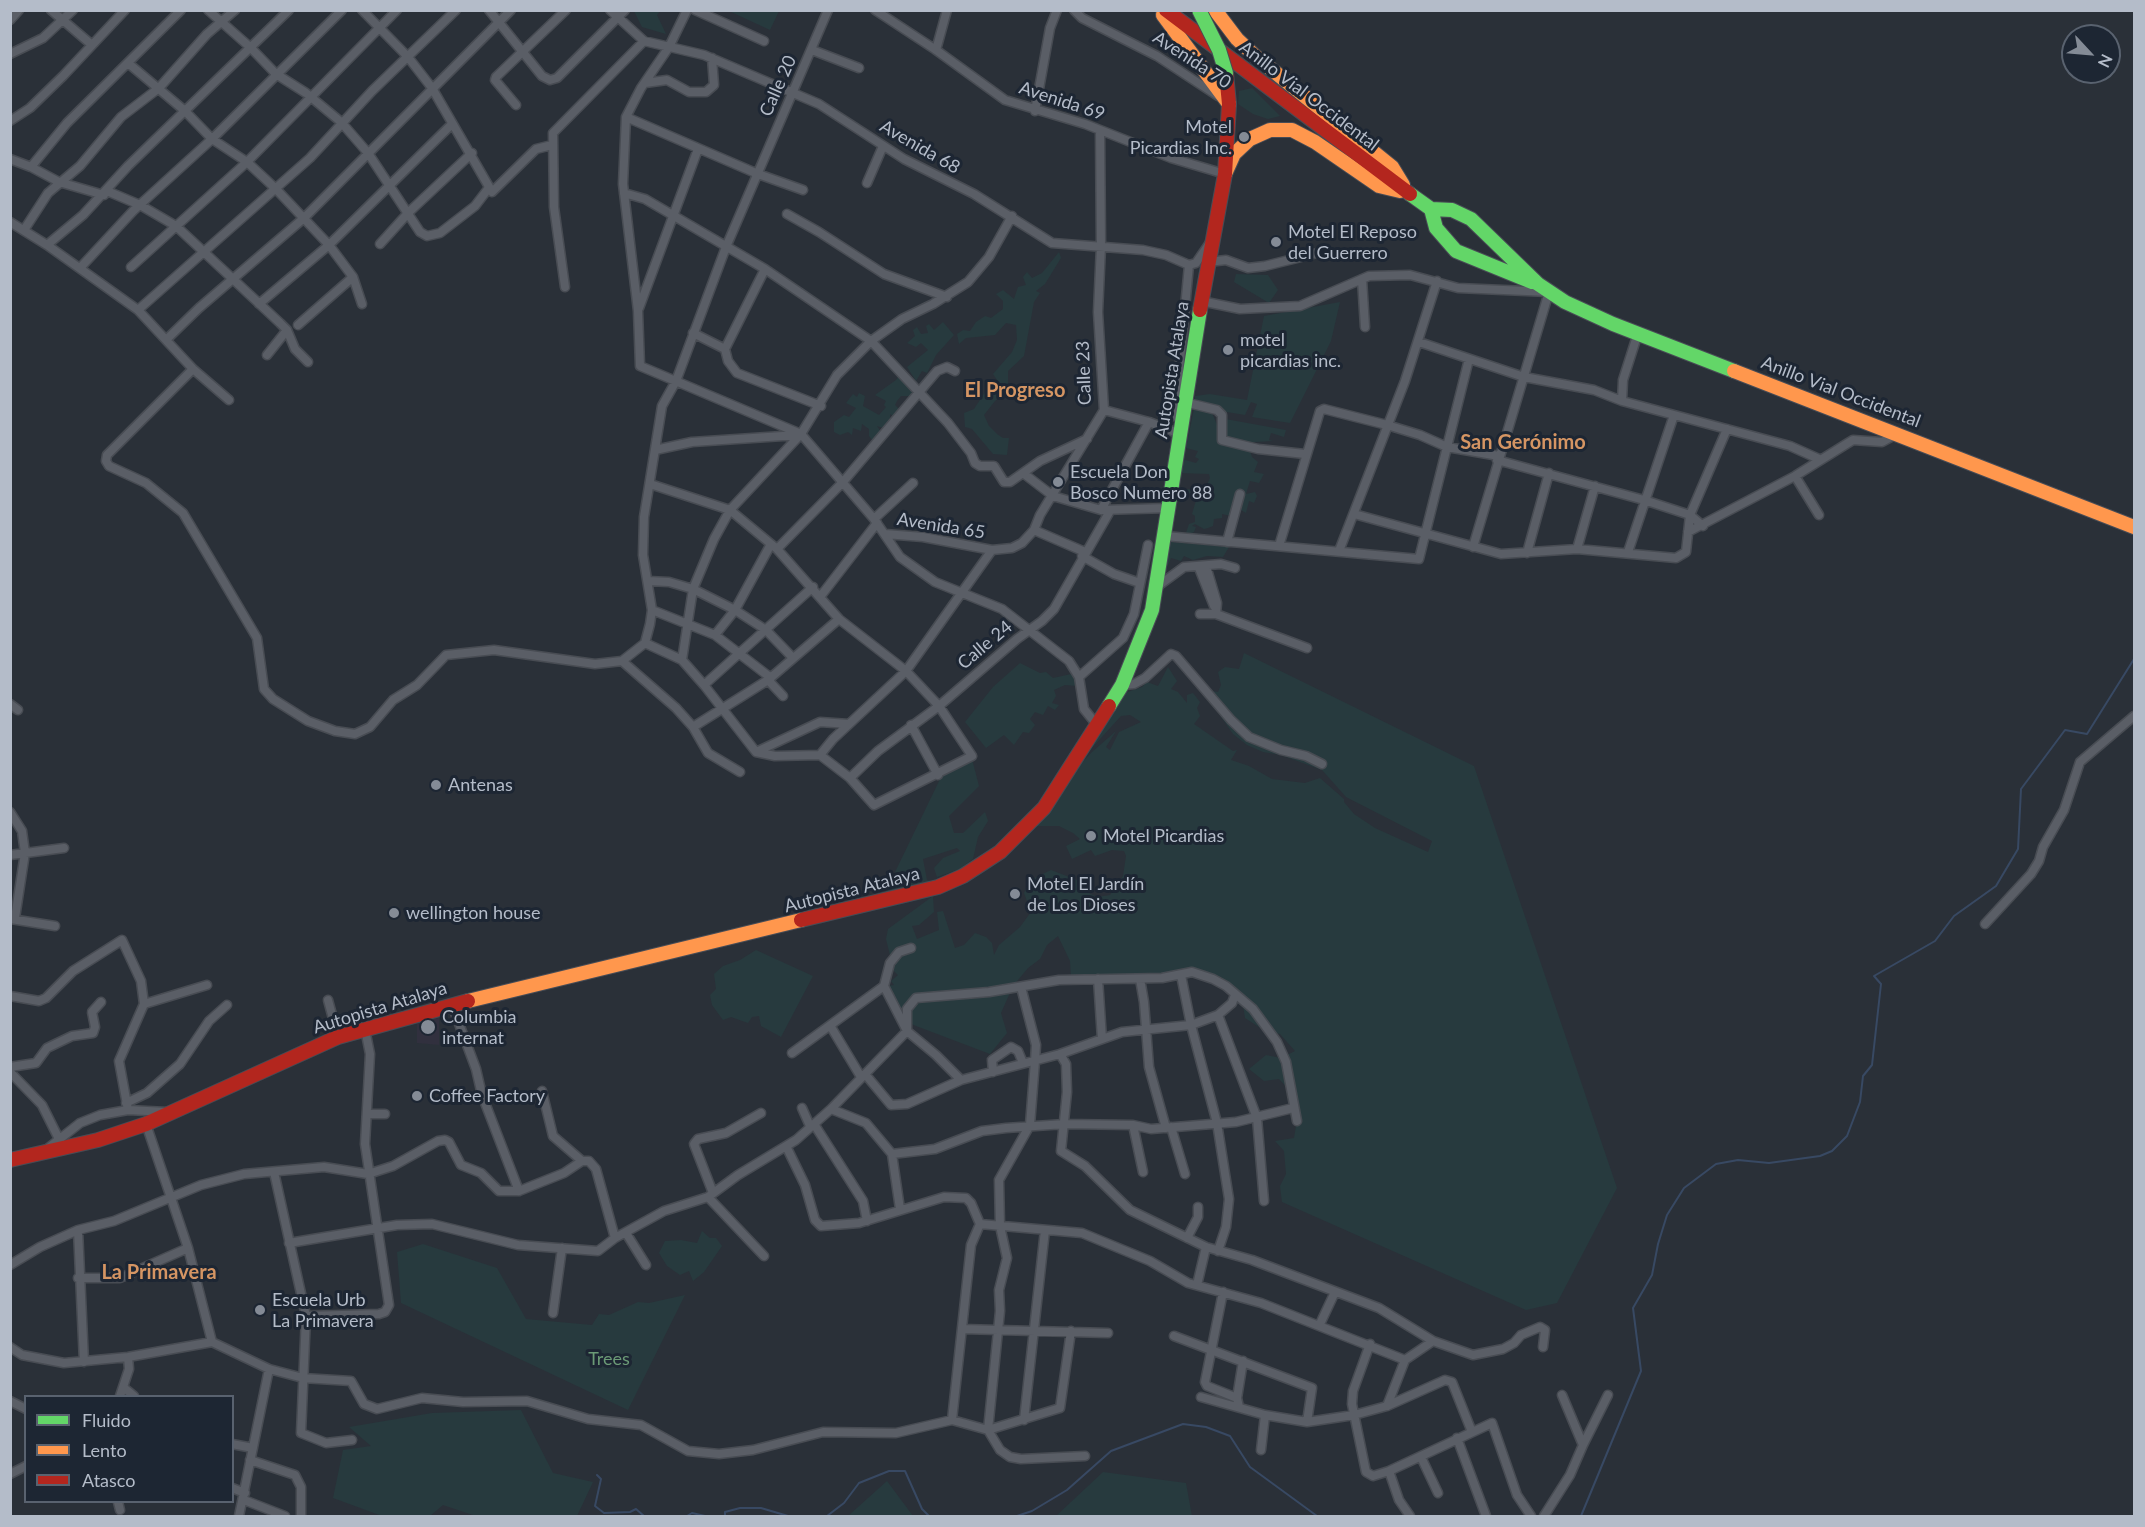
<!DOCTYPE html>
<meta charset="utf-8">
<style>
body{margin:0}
#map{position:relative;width:2145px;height:1527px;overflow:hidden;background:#2a3038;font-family:Lato,sans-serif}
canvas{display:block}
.frame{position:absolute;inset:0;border:12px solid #b4bcc9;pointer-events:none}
.legend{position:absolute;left:24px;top:1395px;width:210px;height:108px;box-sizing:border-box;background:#1d2633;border:2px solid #59626f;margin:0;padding:8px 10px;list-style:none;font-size:18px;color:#b4bcc9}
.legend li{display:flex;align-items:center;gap:12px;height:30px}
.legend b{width:30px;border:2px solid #59626f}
.north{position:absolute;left:2061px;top:24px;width:60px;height:60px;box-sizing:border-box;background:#1d2633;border:2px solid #59626f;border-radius:50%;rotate:116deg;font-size:16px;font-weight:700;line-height:24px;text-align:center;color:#b4bcc9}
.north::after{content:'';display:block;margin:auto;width:21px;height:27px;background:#848b96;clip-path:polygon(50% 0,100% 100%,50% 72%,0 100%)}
</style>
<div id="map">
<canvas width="2145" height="1527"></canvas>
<div class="frame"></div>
<ul class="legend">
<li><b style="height:8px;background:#63d668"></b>Fluido</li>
<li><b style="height:8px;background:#ff974d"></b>Lento</li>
<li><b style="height:8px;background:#b3261e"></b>Atasco</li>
</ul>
<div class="north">N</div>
</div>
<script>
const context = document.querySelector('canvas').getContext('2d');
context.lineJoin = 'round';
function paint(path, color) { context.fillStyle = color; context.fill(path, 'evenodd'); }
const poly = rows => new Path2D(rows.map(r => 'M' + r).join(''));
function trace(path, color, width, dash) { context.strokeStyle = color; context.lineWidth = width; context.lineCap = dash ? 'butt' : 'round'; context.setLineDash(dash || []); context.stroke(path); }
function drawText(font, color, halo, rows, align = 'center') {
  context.font = font + ' Lato,sans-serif'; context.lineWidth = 6; context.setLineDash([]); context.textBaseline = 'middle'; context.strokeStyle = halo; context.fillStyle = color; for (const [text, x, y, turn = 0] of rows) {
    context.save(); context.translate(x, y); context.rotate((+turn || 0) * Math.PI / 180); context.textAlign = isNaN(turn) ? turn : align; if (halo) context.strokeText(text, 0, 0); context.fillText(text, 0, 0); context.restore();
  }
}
paint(poly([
 [439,1018,439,1045,417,1043,417,1019]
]), '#31303e');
paint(poly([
 [634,11,660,11,657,15,666,34,642,27],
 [729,11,779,11,770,30],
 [1252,88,1280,116,1268,119,1253,114,1238,104,1239,91],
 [1059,252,1061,258,1045,284,1036,291,1040,293,1034,302,1024,356,1008,371,1008,390,995,401,984,415,989,426,997,434,1003,438,1009,438,1007,455,993,454,972,429,965,427,964,413,974,409,989,386,999,383,993,374,1012,352,1017,340,1016,325,1006,323,995,335,966,338,959,344,957,334,963,330,970,331,976,322,985,316,991,318,1003,309,1003,301,996,294,1003,290,1014,299,1018,287,1026,285,1023,277,1027,272,1032,278,1042,273],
 [1236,274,1268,275,1278,290,1269,303,1234,282],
 [1340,302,1331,341,1290,423,1252,417,1257,404,1251,402,1245,415,1221,411,1217,405,1194,402,1195,396,1210,394,1247,400,1264,316],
 [943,322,954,335,936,355,927,373,922,371,916,381,907,367,928,350,921,343,916,347,907,343,915,336,913,330,917,327,921,334,928,333,926,326,929,324,934,330],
 [901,373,915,389,912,396,901,396,897,401,895,405,900,410,894,417,890,414,890,421,883,428,877,426,881,432,873,441,869,436,869,429,862,424,861,431,853,428,852,435,848,432,840,435,834,432,834,422,844,415,849,417,856,408,846,403,853,394,857,397,859,393,865,396,863,406,879,415,886,407,884,405,886,401,875,395,896,380],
 [1194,409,1212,413,1219,429,1220,418,1286,430,1284,437,1271,433,1269,440,1273,441,1235,443,1249,448,1252,457,1258,462,1254,472,1264,474,1259,483,1250,481,1246,494,1255,492,1257,496,1254,503,1249,501,1246,513,1241,510,1236,517,1222,514,1222,518,1214,519,1213,526,1208,528,1204,529,1195,524,1192,526,1196,527,1194,532,1185,536,1189,524,1195,522,1195,516,1192,514,1197,497,1186,492,1187,489,1208,492,1209,489,1205,489,1210,478,1209,474,1180,473,1182,459,1196,463,1199,459,1195,457,1198,451,1186,448],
 [1171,542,1229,547,1223,557,1207,556,1193,560,1184,556,1181,561,1171,558,1167,568,1164,564],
 [1244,653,1474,766,1617,1188,1557,1303,1526,1310,1282,1202,1280,1186,1286,1174,1284,1151,1275,1141,1294,1138,1296,1126,1290,1113,1295,1103,1294,1095,1279,1079,1264,1081,1249,1069,1266,1055,1281,1058,1295,1051,1280,1034,1265,1031,1245,1018,1243,1005,1235,994,1193,970,1162,977,1071,977,1070,961,1058,936,1047,945,1040,959,1028,968,1013,986,1001,1013,1007,1033,990,1054,903,1021,887,986,894,985,891,981,898,975,894,971,886,939,888,929,933,896,934,912,919,925,912,926,917,939,939,930,937,912,943,911,955,948,964,945,975,933,986,937,992,943,994,955,999,945,1020,927,1031,912,1024,893,1030,880,1051,870,1085,883,1083,890,1097,897,1110,895,1123,876,1126,856,1124,851,1112,850,1095,856,1091,850,1072,859,1066,846,1080,839,1073,833,1059,826,1033,826,1071,774,1092,752,1116,731,1106,747,1110,750,1119,732,1141,722,1130,715,1121,716,1091,749,1090,744,1119,695,1142,687,1147,682,1158,686,1168,667,1177,681,1171,689,1178,692,1187,703,1187,695,1193,693,1200,702,1197,708,1200,716,1194,724,1233,751,1237,750,1231,760,1249,766,1272,779,1305,783,1320,778,1344,799,1344,802,1354,814,1375,828,1428,852,1432,841,1346,797,1322,770,1281,755,1263,752,1247,745,1233,734,1217,711,1211,691,1218,692,1221,685,1218,672,1225,667,1239,669],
 [1020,663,1040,673,1046,672,1053,678,1071,674,1077,679,1078,686,1065,685,1054,690,1056,696,1052,703,1059,705,1055,710,1048,706,1043,715,1035,712,1030,719,1035,725,1029,733,1023,732,1014,745,1004,735,986,748,965,722,993,687],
 [972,759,979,786,949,816,954,833,963,833,985,812,988,821,978,837,973,859,960,869,937,877,934,868,943,858,960,851,957,848,923,859,927,880,941,883,882,899,941,777],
 [756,950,813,976,781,1037,761,1026,759,1016,752,1017,748,1023,731,1017,723,1020,712,1005,710,995,716,989,714,974,723,966,740,960],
 [702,1231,710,1238,716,1238,722,1246,704,1272,693,1281,689,1271,680,1275,667,1266,659,1253,665,1241,681,1240,697,1243],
 [423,1244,497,1268,526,1319,592,1325,599,1314,609,1315,638,1302,649,1303,685,1295,628,1410,401,1303,397,1252],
 [521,1410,553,1473,593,1482,577,1516,476,1516,443,1505,430,1516,382,1516,333,1498,343,1450,371,1446,349,1427,432,1413],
 [1103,1472,1186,1483,1192,1516,1056,1516],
 [887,1481,913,1516,848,1516]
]), '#273a3e');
trace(poly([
 [597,1475,601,1479,595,1506,604,1513,630,1512,636,1509,644,1516],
 [687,1516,692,1513,705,1516],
 [725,1516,725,1512,740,1508,761,1508,788,1516],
 [827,1516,844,1503,859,1483,889,1471,905,1471,922,1509,929,1516],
 [1017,1516,1032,1511,1067,1490,1111,1451,1183,1424,1206,1427,1230,1436,1250,1467,1317,1516],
 [1581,1516,1641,1371,1633,1308,1652,1275,1658,1244,1667,1215,1684,1188,1716,1164,1738,1160,1769,1163,1820,1156,1832,1151,1847,1136,1860,1102,1863,1076,1872,1065,1881,984,1874,976,1935,941,1954,916,1996,886,2018,849,2021,789,2065,730,2087,734,2134,659]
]), '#384963', 2);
const street = poly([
 [51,10,92,45],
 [208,10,251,48,276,74,306,93,341,122,368,153,420,232,427,236,440,233,475,206,488,189],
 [362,10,408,57,432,88,492,192,536,149,552,145],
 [489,10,542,76,550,80,557,78,625,10],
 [610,10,644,41,704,55,819,104,904,159,974,194,1052,243,1143,250,1166,255,1189,265,1196,263,1209,244],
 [687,10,669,47,641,88,626,117,623,184,638,311,640,366,801,434,874,519,900,557,935,582,1002,609,1069,661,1079,677,1084,709,1097,725],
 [695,10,764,41],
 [875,10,936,50,1005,100,1085,124,1171,158,1225,174],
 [1074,10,1082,18,1157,56,1218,96],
 [10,20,19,10],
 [812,50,859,68],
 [936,50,947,10],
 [10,54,43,38,73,10],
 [128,63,185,111,212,139,247,162,276,189,329,245,353,277,362,304],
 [645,83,667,80,689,92,706,92,714,85,712,58],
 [516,105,495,80,496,77,566,10],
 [1035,111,1050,28,1057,10],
 [626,117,758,174,803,190],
 [10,121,30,108,63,76,125,10],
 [10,159,31,167,59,182,104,195],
 [31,167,67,123,181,10],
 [867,183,883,146],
 [107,191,140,205,176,226,280,323,287,330,295,349,308,362],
 [624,193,645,199,765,269,871,341,948,423,971,453,975,463,980,466,994,466,1004,482,1010,482,1040,461,1087,439],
 [787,214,819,232,884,274,947,297],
 [10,222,47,245,138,310,193,369,229,400],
 [24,230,48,193,80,166,121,117,159,88,207,34,235,10],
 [380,244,409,212,472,153],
 [47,245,83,215,128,166,289,10],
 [1208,262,1226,260,1248,268,1265,266,1321,252],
 [131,267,247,162,397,10],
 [80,268,133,211,212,139,342,10],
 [1362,279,1365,327],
 [565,287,554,207,553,133,644,41],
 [1201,301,1240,309,1300,306,1369,276,1410,275,1458,288,1549,292,1473,547],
 [259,304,329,245,451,125],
 [639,308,698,149],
 [138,310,310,158,372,91,456,10],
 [298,325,353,277],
 [693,333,725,349,728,361,737,373,821,406],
 [167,339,199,308,304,218,511,10],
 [1419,342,1524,377,1594,390,1622,401,1790,446,1819,459],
 [725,349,765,269],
 [267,355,287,330],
 [193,369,107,455,106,461,109,466,146,483,183,513,257,638,264,689,273,699,308,721,335,731,355,734,370,727,393,700,417,685,446,655,494,650,595,664,622,661,645,643,650,624,652,610,643,555,644,517,662,406,676,381,726,247,828,10],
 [1622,401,1623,380,1638,333],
 [1184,402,1217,410,1222,415,1222,440,1258,449,1305,454],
 [1104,410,1149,422,1180,434],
 [1181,423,1175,414,1189,265],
 [655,450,692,442,798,435],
 [1497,460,1644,500,1690,515,1703,526],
 [1023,473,1053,496,1101,510,1169,508],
 [1795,476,1819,515],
 [1101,510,1149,422],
 [1354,514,1501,554,1577,549,1676,558,1686,552,1690,515,1727,429],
 [874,519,913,483],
 [1034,530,1085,552],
 [1688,532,1795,476,1848,443,1853,440,1882,442,1895,435],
 [885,534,923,537,992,550],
 [1165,536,1419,559,1469,359],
 [1227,542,1240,494],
 [1279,546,1320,411,1324,409,1387,425,1420,435,1447,447,1499,456],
 [777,549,843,482,937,371,947,367,955,371],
 [1577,549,1595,486],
 [1339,551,1405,381,1437,281],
 [1628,552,1674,415],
 [1527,553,1549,473],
 [1082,556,1114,574,1140,583],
 [1206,566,1217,603,1216,614],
 [1199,568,1214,606],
 [648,581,669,582,693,589,735,610,766,630,792,657],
 [1158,586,1184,567,1221,564,1235,568],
 [820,597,877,523],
 [652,610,715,635,771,678],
 [1200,614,1216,614,1307,648],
 [715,635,735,610,771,544],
 [645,643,682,660,704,685,756,752,775,756,820,755,850,778,874,805,972,756,939,706,906,671,839,619,777,549,730,510,650,484],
 [682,660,693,589,714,539,730,510,801,434,837,375,871,341,902,319,933,304,968,282,989,257,1012,216],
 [622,661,676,708,693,727,708,753,740,772],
 [1079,677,1123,638,1134,614,1148,545],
 [768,680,783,696],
 [704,685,813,587],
 [1122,685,1134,684,1145,678,1171,654,1176,656,1231,720,1249,737,1281,750,1306,756,1322,764],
 [10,704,18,710],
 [911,725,938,775],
 [693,727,768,680,839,619],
 [756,752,820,722,849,724],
 [820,755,833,739,906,671,992,550,1012,548,1022,543,1034,530,1040,515,1104,410,1098,312,1101,246,1100,131],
 [850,778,878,751,939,706,1017,639,1042,621,1054,609,1110,511],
 [10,812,22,831,25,853,15,918],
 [10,855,64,848],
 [11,919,55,926],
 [1985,924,2031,874,2039,861,2043,847,2064,810,2080,762,2134,716],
 [911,948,899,952,890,963,884,986,907,1031,936,1055,961,1080],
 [1181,975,1191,1025,1217,1123,1229,1199,1226,1227,1218,1251],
 [1098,979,1102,1039],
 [1140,979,1144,1002,1149,1067,1166,1128],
 [1021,987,1036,1045,1035,1061,1030,1125,999,1180,1000,1226,1007,1258,999,1290,1000,1311,988,1430,1060,1408,1071,1331],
 [10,996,39,1001,46,998,73,971,122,940,141,981,144,1004,119,1061,128,1110],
 [328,1000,338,1037],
 [144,1004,207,985],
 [452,1005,476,1069,482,1095,519,1191],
 [1218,1015,1257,1118,1264,1201],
 [831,1027,861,1077],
 [907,1031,907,1009,916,998,989,992,1059,980,1162,978,1192,972,1213,979,1226,986,1253,1009,1277,1042,1286,1062,1297,1121],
 [792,1053,884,986],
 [1060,1054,1066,1064,1067,1092,1061,1151,1085,1166,1130,1210,1206,1247,1252,1260,1379,1308,1433,1341,1473,1355,1503,1349,1514,1343,1521,1335,1540,1327,1545,1330,1543,1347],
 [10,1067,36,1063,47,1048,72,1036,93,1033,95,1027,92,1012,101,1002],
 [10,1072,42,1105,59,1139],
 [993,1072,992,1060,1011,1047,1018,1051,1023,1063],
 [865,1074,891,1105,907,1104,961,1080,1060,1054,1122,1032,1191,1025,1218,1015,1232,1003,1235,995],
 [542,1091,553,1136,582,1161,589,1161,596,1169,615,1238],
 [126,1103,147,1093,180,1064,209,1021,227,1005],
 [802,1108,810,1126],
 [831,1109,866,1123,892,1154,900,1209],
 [367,1114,385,1114],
 [146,1124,188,1248,212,1342],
 [814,1124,863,1201,867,1221],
 [1133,1125,1143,1172],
 [1171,1127,1185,1174],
 [786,1146,805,1185,815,1220,821,1226,859,1223,944,1197,966,1198,971,1203,980,1224,971,1245,952,1420],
 [47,1149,80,1123,100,1115,128,1110,167,1112],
 [892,1154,935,1149,982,1131,1006,1128,1065,1124,1133,1125,1151,1129,1236,1122,1293,1108],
 [274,1172,306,1316,301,1433,326,1443,352,1440],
 [713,1193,694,1144,698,1139,726,1133,761,1113],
 [708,1197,764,1256],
 [980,1224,1082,1233,1150,1261,1188,1283,1261,1303,1405,1360,1433,1341],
 [78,1230,84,1362],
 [626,1233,646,1265],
 [1187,1238,1198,1217,1198,1207],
 [289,1243,397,1225,432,1224,518,1245,598,1251,615,1238,664,1211,708,1197,738,1175,796,1140,831,1109,907,1031],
 [10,1265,40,1247,78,1230,114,1221,201,1185,244,1174,324,1167,368,1174,393,1166,438,1141,445,1140,449,1142,461,1165,481,1173,499,1191,519,1191,564,1173,582,1161],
 [78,1278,120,1278,188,1248],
 [1197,1285,1206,1247],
 [1223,1292,1205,1382,1207,1386,1237,1398,1239,1407],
 [553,1313,562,1248],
 [306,1316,379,1314,385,1312,389,1305,365,1144,370,1054,365,1029],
 [1320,1324,1335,1292],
 [962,1329,1108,1333],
 [1174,1336,1312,1388,1307,1422],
 [1370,1344,1353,1391,1352,1404,1366,1472,1373,1476,1389,1471,1492,1423,1517,1495,1531,1516],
 [10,1347,22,1355,64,1363,128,1357,212,1342,269,1369,303,1378,351,1381,364,1404,377,1409,422,1398,463,1402,527,1401,588,1419,641,1425,688,1451,719,1454,753,1450,823,1432,896,1433,952,1420,988,1430,1000,1450,1010,1457,1021,1459,1085,1456],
 [123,1387,134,1396],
 [120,1396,129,1369,128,1357],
 [1201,1397,1265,1415,1307,1422,1354,1415,1387,1406,1445,1380,1452,1382,1472,1432],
 [1237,1398,1243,1361],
 [10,1401,26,1409],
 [1387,1406,1405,1360],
 [1024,1420,1045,1230],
 [1457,1438,1486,1516],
 [232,1444,253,1448],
 [1583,1445,1608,1395],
 [1261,1450,1265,1415],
 [1421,1457,1438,1493],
 [250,1460,295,1475,301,1487,301,1516],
 [1389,1471,1399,1500,1410,1516],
 [10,1474,26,1466],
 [232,1488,245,1493],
 [244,1500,285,1516],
 [118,1502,120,1510],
 [239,1516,269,1369],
 [1544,1516,1570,1475,1583,1445,1562,1395]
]);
const fast = poly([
 [1410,194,1431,209,1452,210,1471,219,1538,284,1565,302,1613,324,1734,371],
 [1431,209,1436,228,1456,251,1532,282],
 [1109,706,1122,685,1152,610,1200,310]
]);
const slow = poly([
 [1215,10,1237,39,1255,56,1392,167,1403,185],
 [1163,15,1229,104],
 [1225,174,1234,154,1250,139,1270,130,1292,130,1315,142,1379,186,1400,191],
 [1734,371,2134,527],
 [468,1001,801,920]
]);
const jam = poly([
 [1166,10,1410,194],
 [1200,310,1225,174,1229,104,1226,73],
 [801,920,938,887,963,876,1000,852,1044,808,1109,706],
 [10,1160,98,1140,146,1124,338,1037,468,1001]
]);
trace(street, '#484c53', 11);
trace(fast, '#484c55', 16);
trace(slow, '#484c55', 16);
trace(jam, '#484c55', 16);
trace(street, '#5a5e66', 8);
trace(fast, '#63d668', 14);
trace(slow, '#ff974d', 14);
trace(jam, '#b3261e', 14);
const fastBridge = poly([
 [1199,10,1219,50,1226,73]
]);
trace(fastBridge, '#484c55', 16, []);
trace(fastBridge, '#63d668', 14);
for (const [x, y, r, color] of [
 [1244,137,6,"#848b96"],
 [1276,242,6,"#848b96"],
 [1228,350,6,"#848b96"],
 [1058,482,6,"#848b96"],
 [436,785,6,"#848b96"],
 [1091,836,6,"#848b96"],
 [1015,894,6,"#848b96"],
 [394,913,6,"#848b96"],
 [428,1027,8,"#848b96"],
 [417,1096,6,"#848b96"],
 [260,1310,6,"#848b96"]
]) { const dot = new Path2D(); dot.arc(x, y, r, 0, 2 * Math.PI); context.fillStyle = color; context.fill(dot); trace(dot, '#1d2633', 2); }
drawText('18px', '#b4bcc9', '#1d2633', [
 ["Avenida 70",1192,60,33],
 ["Calle 20",778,86,-66],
 ["Anillo Vial Occidental",1309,96,37],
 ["Avenida 69",1062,101,18],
 ["Avenida 68",920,147,30],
 ["Autopista Atalaya",1172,370,-81],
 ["Calle 23",1084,373,-92],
 ["Anillo Vial Occidental",1841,392,21],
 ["Avenida 65",941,526,9],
 ["Calle 24",985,645,-40],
 ["Autopista Atalaya",852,890,-14],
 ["Autopista Atalaya",380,1008,-17]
]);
drawText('18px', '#b4bcc9', '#1d2633', [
 ["Motel",1232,127,"right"],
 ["Picardias Inc.",1232,148,"right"],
 ["Motel El Reposo",1288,232],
 ["del Guerrero",1288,253],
 ["motel",1240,340],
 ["picardias inc.",1240,361],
 ["Escuela Don",1070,472],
 ["Bosco Numero 88",1070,493],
 ["Antenas",448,785],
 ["Motel Picardias",1103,836],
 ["Motel El Jardín",1027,884],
 ["de Los Dioses",1027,905],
 ["wellington house",406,913],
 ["Columbia",442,1017],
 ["internat",442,1038],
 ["Coffee Factory",429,1096],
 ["Escuela Urb",272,1300],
 ["La Primavera",272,1321]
], 'left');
drawText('18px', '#6b9a76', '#1d2633', [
 ["Trees",609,1359]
]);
drawText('bold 20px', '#d59563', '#1d2633', [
 ["El Progreso",1015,391],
 ["San Gerónimo",1523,443],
 ["La Primavera",159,1273]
]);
</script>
